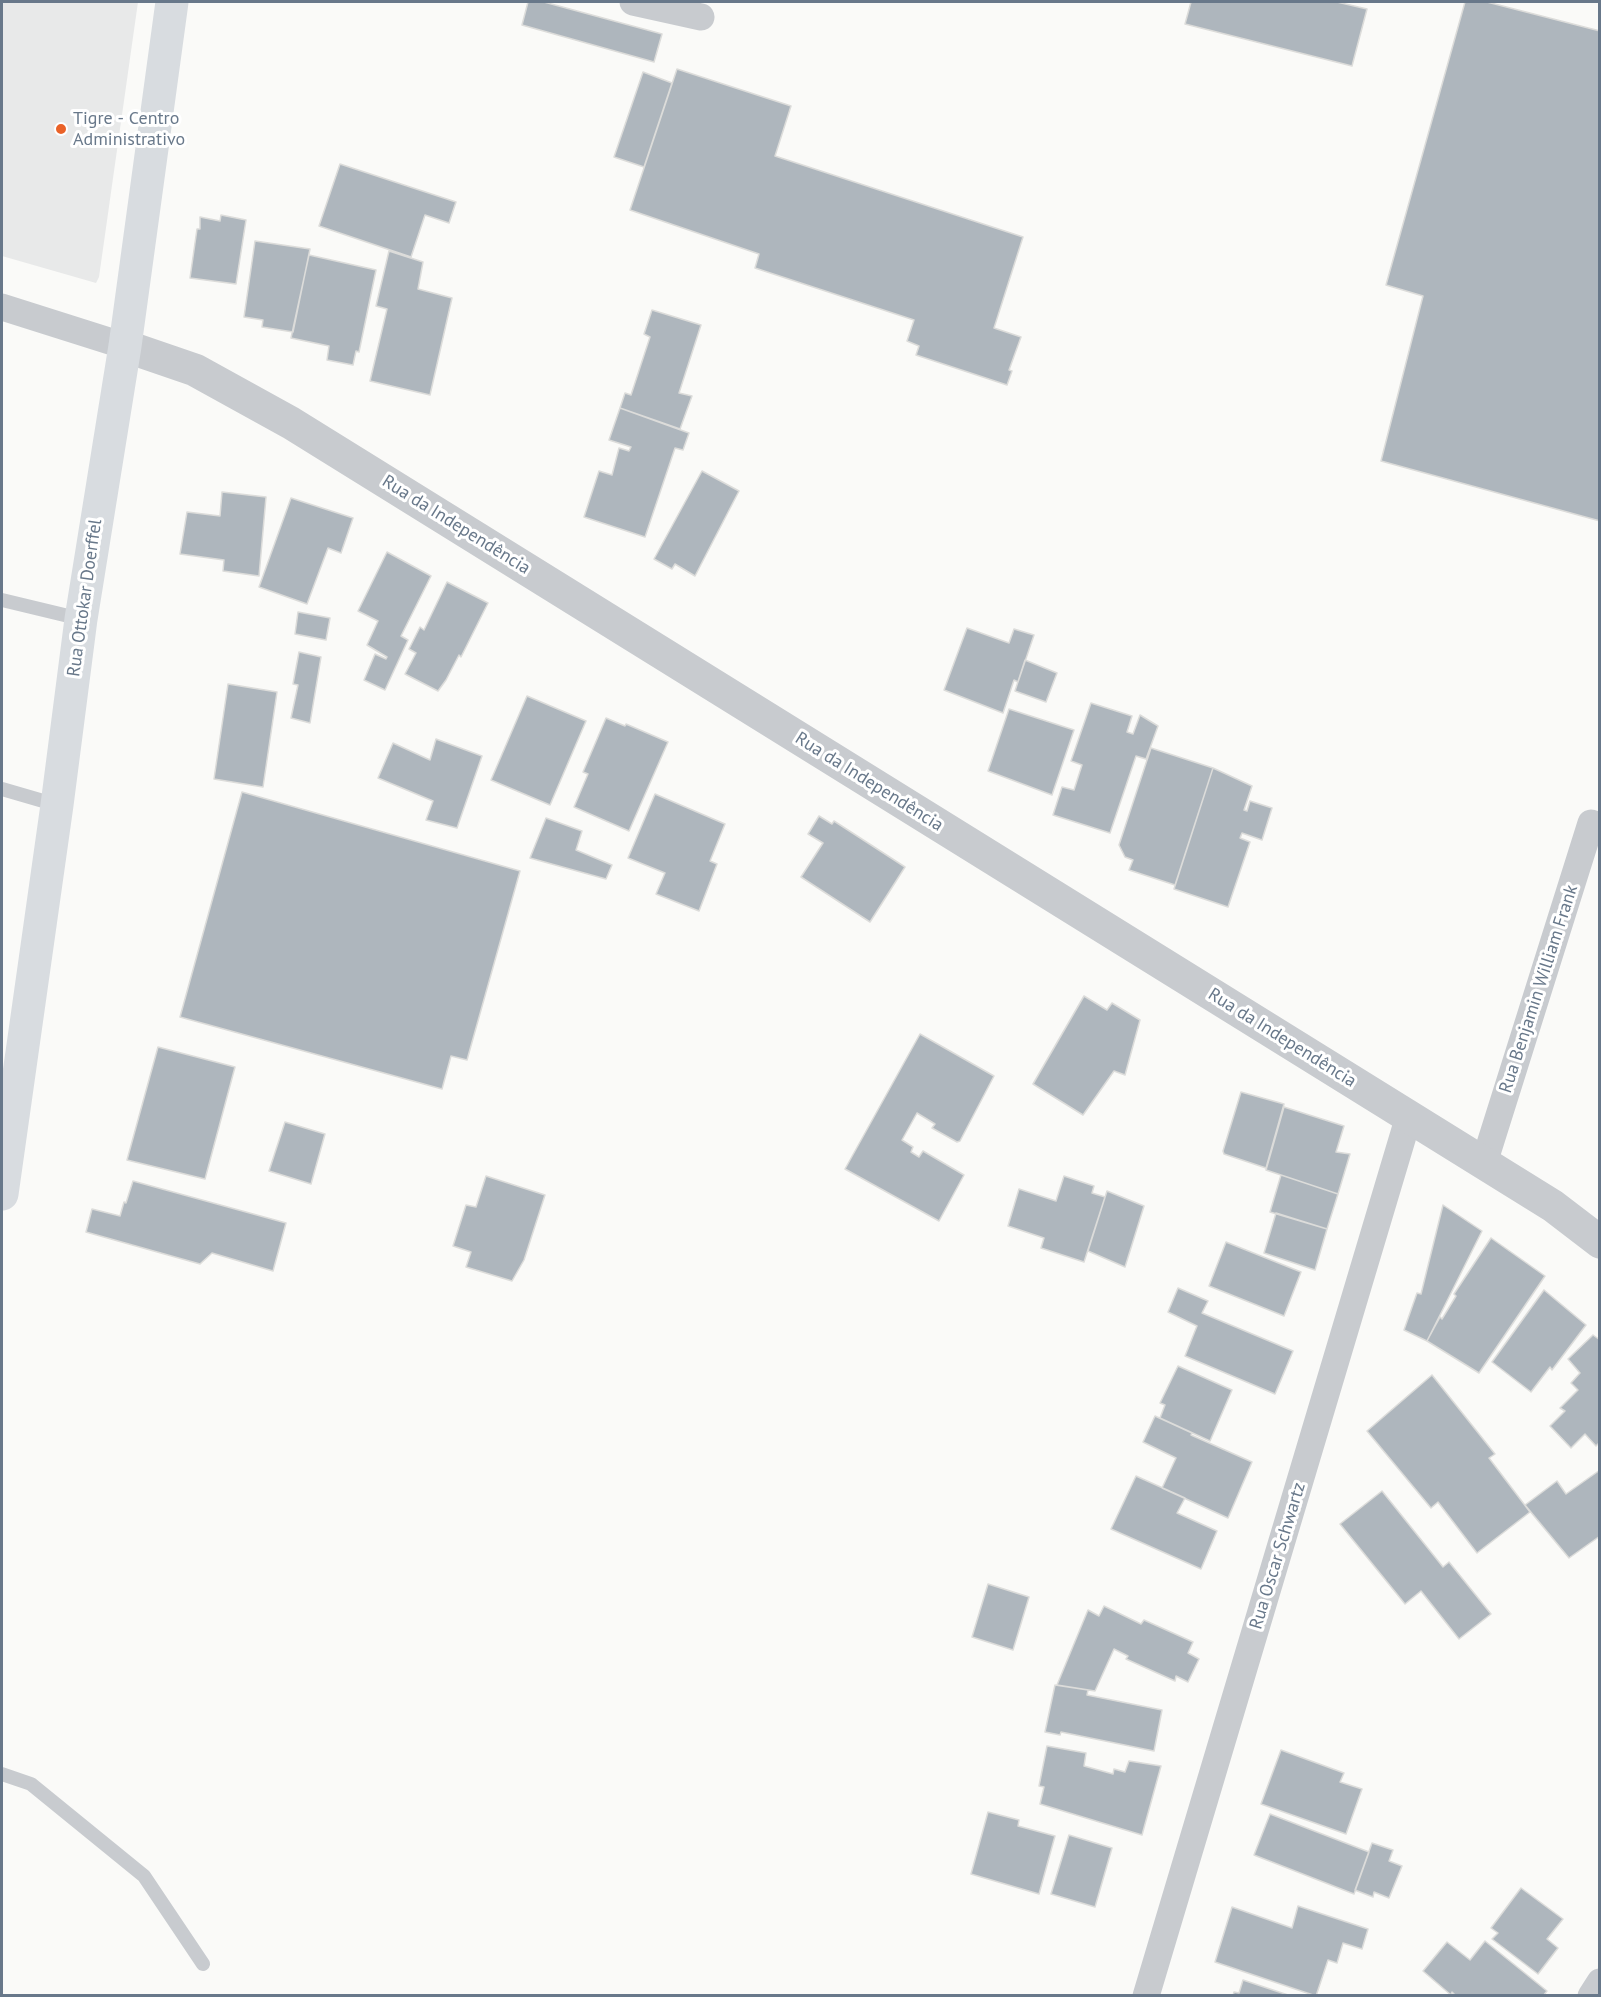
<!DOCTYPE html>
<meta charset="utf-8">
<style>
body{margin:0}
#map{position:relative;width:1601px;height:1997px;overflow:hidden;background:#fafaf8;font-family:"PT Sans",sans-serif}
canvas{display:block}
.frame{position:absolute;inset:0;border:3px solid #68788a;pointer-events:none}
</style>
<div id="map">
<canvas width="1601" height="1997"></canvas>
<div class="frame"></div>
</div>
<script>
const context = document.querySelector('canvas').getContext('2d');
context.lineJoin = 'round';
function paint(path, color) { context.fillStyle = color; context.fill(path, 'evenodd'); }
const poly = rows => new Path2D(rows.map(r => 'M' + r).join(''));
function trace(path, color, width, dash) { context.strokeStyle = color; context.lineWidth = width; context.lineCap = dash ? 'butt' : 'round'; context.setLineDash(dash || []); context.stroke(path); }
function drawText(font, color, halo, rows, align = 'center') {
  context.font = font + ' "PT Sans",sans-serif'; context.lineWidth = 6; context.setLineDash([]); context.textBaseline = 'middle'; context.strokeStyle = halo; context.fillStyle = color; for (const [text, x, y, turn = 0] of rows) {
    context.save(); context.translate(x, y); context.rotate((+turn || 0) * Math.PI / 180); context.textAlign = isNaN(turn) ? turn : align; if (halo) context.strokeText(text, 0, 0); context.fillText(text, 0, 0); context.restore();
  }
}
paint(poly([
 [2,2,138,2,99,277,96,283,2,256]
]), '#e8e9e9');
const building = poly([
 [528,2,544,2,662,34,654,62,522,25,528,2],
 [1191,2,1337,2,1367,9,1352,66,1185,24,1191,2],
 [1465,2,1487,2,1600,31,1600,521,1381,461,1423,296,1386,285,1465,2],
 [677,69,791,106,775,156,1023,237,994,328,1021,337,1009,370,1012,371,1007,385,916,355,919,346,907,341,914,320,755,268,759,254,630,210,677,69],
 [643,72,672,83,644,167,614,157,643,72],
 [340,164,456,202,449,223,425,215,411,257,319,226,340,164],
 [221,215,246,220,236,284,190,278,197,229,200,229,200,217,220,221,221,215],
 [255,241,310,249,293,332,262,327,263,320,244,317,255,241],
 [389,251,423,262,418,289,452,298,430,395,370,381,387,309,376,306,389,251],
 [309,255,376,270,359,352,356,351,353,365,327,360,329,346,291,338,309,255],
 [652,310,701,325,679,393,692,396,680,429,620,408,625,393,631,395,650,337,644,334,652,310],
 [620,408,689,433,683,450,675,448,645,537,584,517,599,471,612,475,619,448,629,451,631,447,609,440,620,408],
 [702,471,739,491,695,576,675,564,672,569,654,559,702,471],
 [222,492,266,497,259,576,223,571,224,560,180,554,187,512,220,516,222,492],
 [291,498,353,518,341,553,328,548,307,604,259,587,291,498],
 [387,552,431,576,401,636,408,640,385,690,364,680,375,654,386,659,387,657,367,645,378,621,358,611,387,552],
 [447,582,488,603,461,657,459,655,446,680,438,691,405,674,416,653,409,649,420,627,424,630,447,582],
 [298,612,330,618,326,640,295,634,298,612],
 [967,628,1009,643,1014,629,1034,635,1018,682,1014,680,1003,713,944,690,967,628],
 [299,652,321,657,310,723,291,718,298,685,293,684,299,652],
 [1025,660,1057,673,1046,702,1015,691,1025,660],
 [228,684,277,692,263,787,214,779,228,684],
 [527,696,586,721,550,805,491,780,527,696],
 [1091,703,1132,716,1127,732,1133,734,1140,715,1158,726,1146,759,1136,756,1110,833,1053,815,1062,787,1074,790,1082,765,1071,761,1091,703],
 [1009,709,1074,730,1052,795,988,771,1009,709],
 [606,718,625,726,626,724,668,742,629,831,574,807,588,774,583,772,606,718],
 [436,739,482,756,457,828,426,820,433,801,378,778,393,743,430,760,436,739],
 [1151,748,1213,768,1175,885,1129,870,1133,860,1125,857,1119,845,1151,748],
 [1213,768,1252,786,1244,810,1247,811,1250,801,1272,808,1262,840,1242,833,1240,838,1250,842,1228,907,1174,889,1213,768],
 [242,792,520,871,467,1060,451,1056,442,1089,180,1017,242,792],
 [655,794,725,824,710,861,717,864,699,911,656,894,665,873,628,858,655,794],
 [819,816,832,824,834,821,905,867,870,922,801,877,823,843,808,834,819,816],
 [546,818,582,831,576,850,612,865,606,879,530,858,546,818],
 [1084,996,1107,1010,1112,1003,1140,1020,1125,1075,1114,1071,1083,1115,1033,1084,1084,996],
 [920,1034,994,1076,960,1141,957,1142,932,1128,935,1124,917,1113,902,1140,913,1147,911,1152,919,1157,923,1151,964,1175,939,1221,845,1169,920,1034],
 [158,1047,235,1067,205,1179,127,1160,158,1047],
 [1241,1092,1284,1104,1266,1168,1224,1154,1223,1151,1241,1092],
 [1284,1107,1344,1126,1336,1152,1350,1154,1338,1194,1266,1170,1284,1107],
 [285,1122,325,1134,311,1184,269,1171,285,1122],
 [1281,1175,1338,1194,1327,1229,1270,1212,1281,1175],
 [486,1176,545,1195,524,1260,512,1281,466,1267,471,1252,453,1246,466,1205,476,1207,486,1176],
 [1064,1176,1094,1186,1092,1193,1105,1197,1084,1262,1041,1248,1044,1238,1008,1226,1019,1189,1056,1201,1064,1176],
 [133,1181,286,1223,273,1271,212,1253,200,1264,86,1232,92,1209,120,1216,124,1202,126,1203,133,1181],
 [1107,1191,1144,1206,1125,1267,1088,1251,1107,1191],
 [1443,1205,1482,1231,1427,1341,1404,1330,1417,1293,1421,1294,1443,1205],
 [1276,1213,1327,1229,1315,1270,1264,1253,1276,1213],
 [1491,1238,1545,1276,1479,1373,1427,1341,1440,1317,1442,1319,1456,1296,1454,1294,1491,1238],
 [1226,1242,1301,1272,1284,1316,1209,1286,1226,1242],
 [1178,1288,1208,1301,1202,1313,1293,1351,1275,1394,1185,1356,1197,1326,1168,1312,1178,1288],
 [1544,1290,1586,1325,1552,1370,1550,1367,1531,1392,1492,1362,1544,1290],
 [1593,1335,1600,1340,1600,1442,1596,1446,1585,1434,1571,1448,1550,1426,1565,1411,1560,1408,1578,1390,1571,1383,1580,1373,1568,1359,1593,1335],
 [1178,1366,1232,1390,1210,1441,1160,1418,1165,1405,1160,1403,1178,1366],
 [1432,1375,1495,1454,1489,1458,1530,1512,1477,1553,1438,1502,1431,1508,1367,1431,1432,1375],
 [1155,1416,1192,1433,1191,1435,1252,1462,1228,1518,1162,1488,1176,1458,1143,1442,1155,1416],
 [1600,1470,1600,1536,1569,1558,1525,1505,1557,1481,1566,1494,1600,1470],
 [1136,1476,1185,1498,1177,1513,1217,1531,1201,1569,1111,1529,1136,1476],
 [1382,1491,1443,1567,1449,1562,1491,1614,1459,1639,1421,1591,1405,1604,1340,1524,1382,1491],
 [988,1584,1029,1597,1013,1650,972,1637,988,1584],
 [1104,1606,1141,1624,1144,1620,1193,1642,1188,1653,1199,1659,1188,1682,1176,1676,1175,1681,1126,1659,1128,1656,1114,1649,1095,1691,1057,1685,1088,1610,1099,1616,1104,1606],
 [1055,1685,1088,1690,1087,1695,1162,1710,1154,1751,1061,1732,1060,1735,1045,1732,1055,1685],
 [1047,1746,1086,1753,1084,1766,1113,1774,1114,1769,1125,1772,1129,1761,1161,1766,1142,1835,1040,1804,1044,1787,1039,1786,1047,1746],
 [1281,1750,1344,1773,1340,1782,1362,1789,1346,1834,1261,1804,1281,1750],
 [988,1812,1019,1820,1018,1826,1055,1836,1039,1894,971,1874,988,1812],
 [1270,1814,1369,1852,1354,1894,1254,1855,1270,1814],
 [1069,1835,1112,1848,1095,1907,1051,1894,1069,1835],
 [1372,1843,1393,1850,1389,1861,1402,1866,1389,1898,1374,1892,1373,1897,1355,1890,1372,1843],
 [1521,1888,1563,1919,1547,1939,1558,1948,1538,1974,1492,1939,1498,1933,1491,1928,1521,1888],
 [1298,1906,1368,1929,1362,1949,1343,1943,1337,1963,1328,1960,1316,1996,1215,1962,1232,1907,1292,1928,1298,1906],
 [1485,1941,1547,1991,1543,1996,1456,1996,1452,1992,1451,1995,1423,1971,1447,1942,1470,1960,1485,1941],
 [1243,1980,1291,1996,1233,1996,1234,1992,1239,1993,1243,1980]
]);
paint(building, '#aeb6bd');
trace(building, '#dcdcda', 1.5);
trace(poly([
 [2,600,81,619],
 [2,789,57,805],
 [2,1774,31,1784,144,1876,203,1964]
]), '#c8cbcf', 14);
trace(poly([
 [633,2,701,17],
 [2,307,125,346],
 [1484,1163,1591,823,1600,826],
 [1146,1996,1409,1116],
 [1591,1996,1600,1982]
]), '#c8cbcf', 27);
trace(poly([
 [125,346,195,370,291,423,1553,1206,1600,1242]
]), '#c8cbcf', 33);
trace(poly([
 [2,1194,57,805,81,619,125,346,172,2]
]), '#d8dce0', 33);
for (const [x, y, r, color] of [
 [61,129,6,"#ea6228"]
]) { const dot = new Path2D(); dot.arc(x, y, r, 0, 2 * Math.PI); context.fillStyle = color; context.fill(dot); trace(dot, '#fff', 2); }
drawText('18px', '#68788a', '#fff', [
 ["Tigre - Centro",73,119],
 ["Administrativo",73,140]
], 'left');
drawText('18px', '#68788a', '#fff', [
 ["Rua da Independência",456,525,32],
 ["Rua Ottokar Doerffel",85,598,-82],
 ["Rua da Independência",869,782,32],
 ["Rua Benjamin William Frank",1539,989,-72],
 ["Rua da Independência",1282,1038,32],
 ["Rua Oscar Schwartz",1278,1556,-73]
]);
</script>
